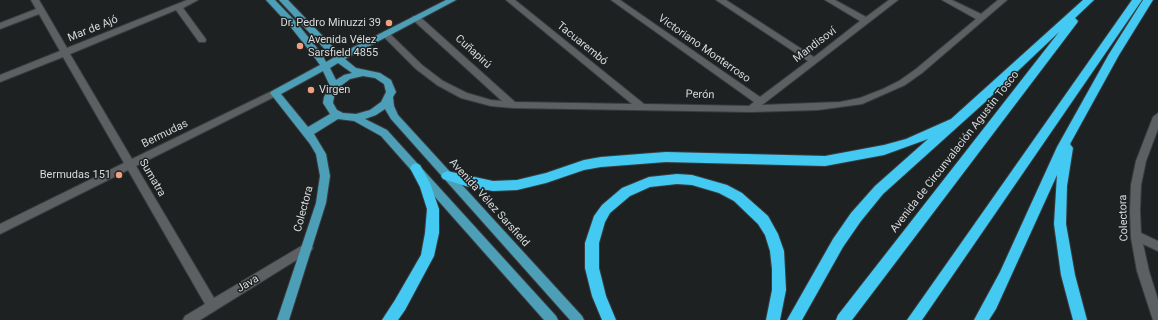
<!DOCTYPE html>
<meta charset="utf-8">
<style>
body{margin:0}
canvas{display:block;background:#1d2122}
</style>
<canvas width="1158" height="320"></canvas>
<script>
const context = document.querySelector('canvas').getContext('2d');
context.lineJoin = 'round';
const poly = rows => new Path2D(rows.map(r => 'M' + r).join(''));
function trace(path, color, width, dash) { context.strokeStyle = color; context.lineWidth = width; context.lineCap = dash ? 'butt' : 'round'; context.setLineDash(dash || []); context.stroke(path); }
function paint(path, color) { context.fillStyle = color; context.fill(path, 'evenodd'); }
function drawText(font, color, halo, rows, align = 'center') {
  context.font = font + ' Roboto,sans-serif'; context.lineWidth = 3; context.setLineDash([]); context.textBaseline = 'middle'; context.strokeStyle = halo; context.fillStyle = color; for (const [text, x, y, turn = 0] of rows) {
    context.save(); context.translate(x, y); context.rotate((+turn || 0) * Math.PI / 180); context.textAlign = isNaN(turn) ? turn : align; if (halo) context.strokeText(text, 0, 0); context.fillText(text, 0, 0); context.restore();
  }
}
const minor = poly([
 [31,0,39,0,67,48,187,0,198,0,183,8,205,38,206,40,205,42,199,42,176,10,70,54,132,159,272,91,278,91,280,93,278,95,136,166,214,298,303,245,307,243,311,245,313,248,311,251,200,320,183,320,185,316,205,304,128,170,0,234,0,224,124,163,63,57,0,82,0,75,60,51,39,14,0,29,0,23,36,9,31,0],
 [506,0,515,0,644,104,749,106,754,102,611,0,620,0,760,97,808,61,716,0,726,0,814,57,860,21,825,0,835,0,866,17,889,0,898,0,762,105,840,102,860,98,883,89,899,81,916,69,976,19,942,0,952,0,981,14,998,0,1007,0,922,73,905,85,862,104,818,110,751,112,513,108,491,106,461,98,437,85,416,69,381,34,385,31,388,32,422,65,443,81,467,93,491,100,502,101,413,20,412,18,413,16,419,16,515,102,632,104,506,0],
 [1158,113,1158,129,1146,161,1141,185,1140,211,1141,233,1158,241,1158,251,1143,244,1149,271,1158,300,1158,320,1153,320,1137,271,1131,238,1130,211,1131,185,1136,161,1153,117,1158,113]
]);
const major = poly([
 [266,0,275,0,296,22,322,54,326,62,333,58,279,0,288,0,340,54,446,0,456,0,345,59,356,68,380,73,391,80,396,92,393,97,394,106,398,115,582,316,584,320,570,320,391,119,385,109,376,115,365,119,387,130,556,316,558,320,544,320,381,136,354,121,338,119,314,134,326,154,330,176,326,203,289,320,277,320,316,203,320,176,316,154,310,144,270,93,272,91,320,65,315,58,290,26,266,0],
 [338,63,352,73,344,75,336,80,330,68,338,63],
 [323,71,330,86,324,97,323,103,330,114,308,127,281,94,323,71],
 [363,76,375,78,384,84,386,92,381,102,370,110,356,114,343,113,337,110,333,103,334,97,338,88,350,79,363,76]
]);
const highway = poly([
 [1083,0,1094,0,1075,18,1078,21,1077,23,852,320,836,320,838,315,1059,32,983,104,883,194,861,221,843,247,802,320,787,320,833,239,851,213,875,186,928,139,884,155,825,166,666,162,601,167,584,170,546,183,517,190,493,191,469,187,443,179,441,176,443,173,447,171,493,181,517,180,546,173,584,160,601,157,666,152,825,156,884,145,906,139,951,119,1083,0],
 [1132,0,1142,0,922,320,907,320,1132,0],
 [1143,0,1153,0,1119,55,1070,144,1073,148,1067,186,1066,224,1075,275,1087,320,1073,320,1061,275,1054,224,1057,175,996,309,989,320,974,320,1000,272,1057,147,1109,54,1143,0],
 [416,163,420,165,430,183,439,209,439,233,434,256,405,310,398,320,382,320,395,300,421,255,425,233,427,209,420,187,410,168,412,165,416,163],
 [677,174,692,175,727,185,742,193,768,216,778,234,784,251,786,290,780,320,766,320,772,290,772,269,770,251,765,235,758,224,734,201,719,193,692,185,677,184,650,187,630,196,610,213,605,222,599,243,599,268,606,296,616,320,602,320,592,296,585,268,585,243,594,216,602,205,622,188,649,177,677,174]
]);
trace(minor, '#393c3e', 2);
trace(major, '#393c3e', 2);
trace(highway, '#393c3e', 2);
paint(minor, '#5c6062');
paint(major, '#4d9fb8');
paint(highway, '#43c9f2');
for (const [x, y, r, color] of [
 [389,23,4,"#f2a07f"],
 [300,46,4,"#f2a07f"],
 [311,90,4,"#f2a07f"],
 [119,175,4,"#f2a07f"]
]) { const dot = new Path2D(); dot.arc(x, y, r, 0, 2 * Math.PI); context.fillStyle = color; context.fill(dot); trace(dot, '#1d2122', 1.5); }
drawText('11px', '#d8dadb', '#1d2122', [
 ["Dr. Pedro Minuzzi 39",381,23],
 ["Avenida Vélez",308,40,"left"],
 ["Sarsfield 4855",308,53,"left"],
 ["Virgen",319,90,"left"],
 ["Bermudas 151",111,175]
], 'right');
drawText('11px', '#d8dadb', '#1d2122', [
 ["Mar de Ajó",93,29,-22],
 ["Tacuarembó",582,44,39],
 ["Mandisoví",815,45,-37],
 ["Victoriano Monterroso",704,49,35],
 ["Cuñapirú",473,52,42],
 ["Perón",700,95,2],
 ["Bermudas",165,134,-26],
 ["Avenida de Circunvalación Agustín Tosco",955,152,-52],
 ["Sumatra",152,178,60],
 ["Avenida Vélez Sarsfield",489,203,48],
 ["Colectora",304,209,-75],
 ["Colectora",1124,218,-92],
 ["Java",248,284,-31]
]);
</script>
